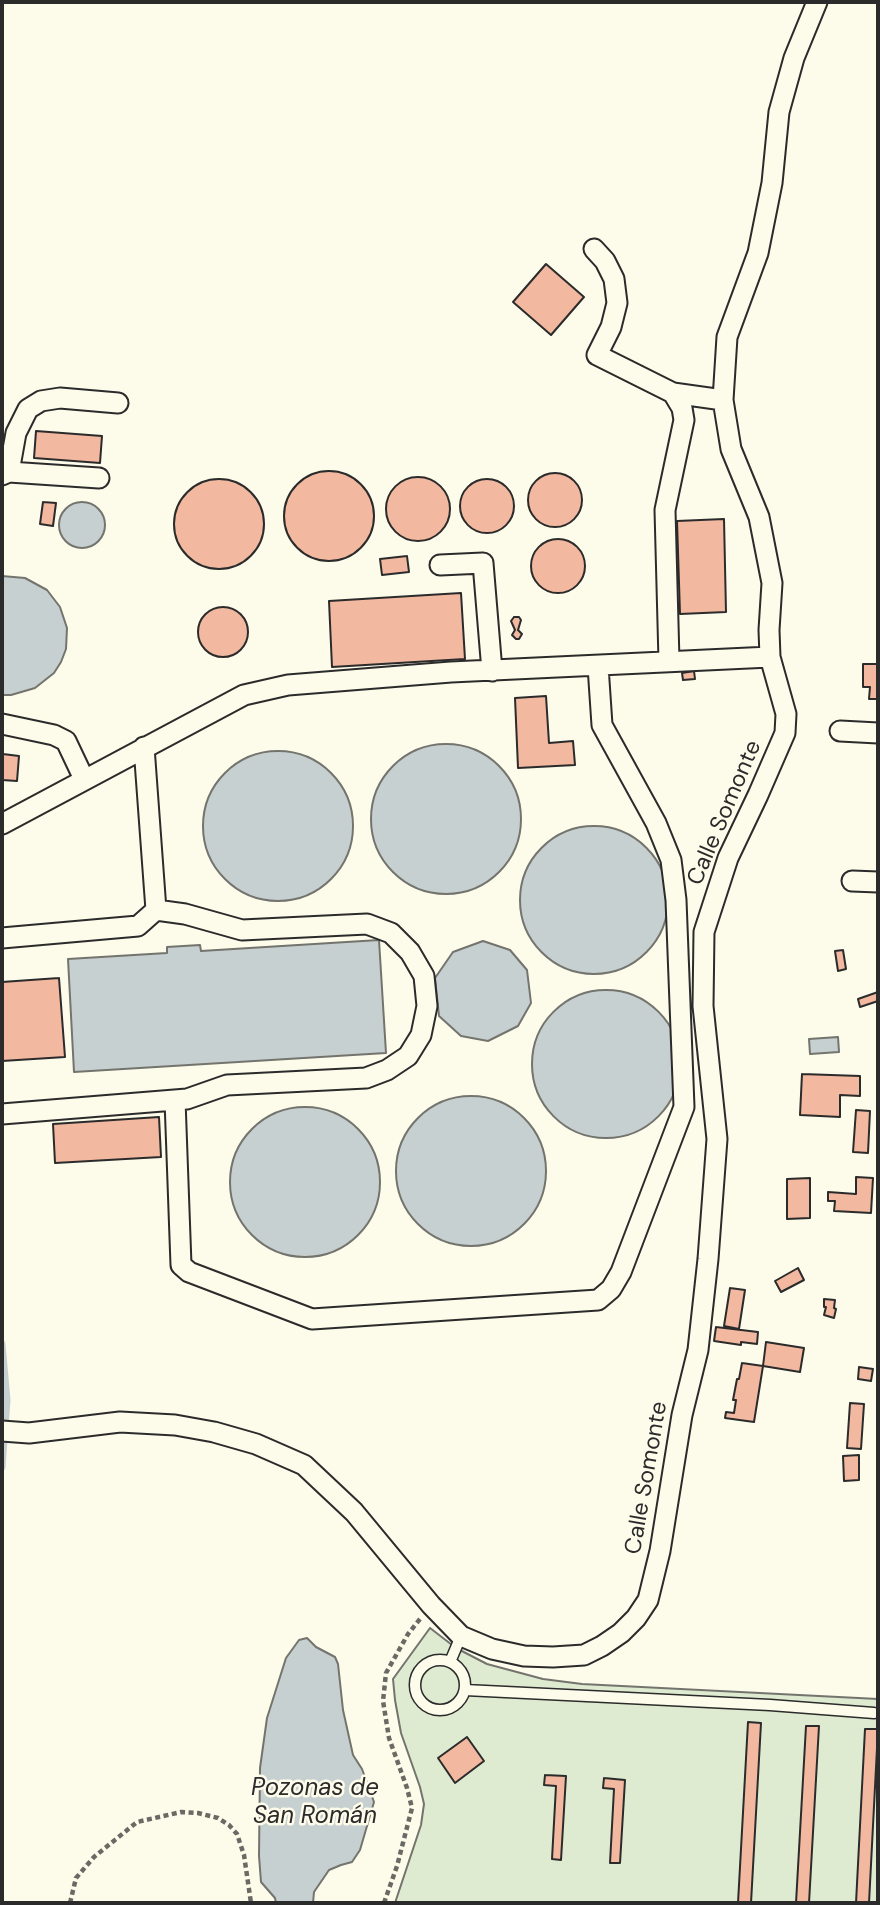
<!DOCTYPE html>
<meta charset="utf-8">
<style>
body{margin:0}
#map{position:relative;width:880px;height:1905px;overflow:hidden;background:#fdfbea;font-family:"DM Sans",sans-serif}
canvas{display:block}
.frame{position:absolute;inset:0;border:4px solid #2b2b2b;pointer-events:none}
</style>
<div id="map">
<canvas width="880" height="1905"></canvas>
<div class="frame"></div>
</div>
<script>
const context = document.querySelector('canvas').getContext('2d');
context.lineJoin = 'round';
function paint(path, color) { context.fillStyle = color; context.fill(path, 'evenodd'); }
const poly = rows => new Path2D(rows.map(r => 'M' + r).join(''));
function trace(path, color, width, dash) { context.strokeStyle = color; context.lineWidth = width; context.lineCap = dash ? 'butt' : 'round'; context.setLineDash(dash || []); context.stroke(path); }
function drawText(font, color, halo, rows, align = 'center') {
  context.font = font + ' "DM Sans",sans-serif'; context.lineWidth = 5; context.setLineDash([]); context.textBaseline = 'middle'; context.strokeStyle = halo; context.fillStyle = color; for (const [text, x, y, turn = 0] of rows) {
    context.save(); context.translate(x, y); context.rotate((+turn || 0) * Math.PI / 180); context.textAlign = isNaN(turn) ? turn : align; if (halo) context.strokeText(text, 0, 0); context.fillText(text, 0, 0); context.restore();
  }
}
const green = poly([
 [430,1628,456,1648,487,1664,543,1679,582,1684,878,1699,878,1903,395,1903,421,1825,424,1804,420,1787,401,1733,395,1700,393,1679,430,1628]
]);
paint(green, '#deebd1');
trace(green, '#74746e', 2);
const water = poly([
 '59 525a23 23 0 1 1 46 0a23 23 0 1 1-46 0Z',
 [2,576,25,578,47,590,60,607,67,628,66,649,61,662,54,673,35,688,11,695,2,695,2,576],
 '371 819a75 75 0 1 1 150 0a75 75 0 1 1-150 0Z',
 '203 826a75 75 0 1 1 150 0a75 75 0 1 1-150 0Z',
 '520 900a74 74 0 1 1 148 0a74 74 0 1 1-148 0Z',
 [379,940,386,1053,74,1072,68,959,167,953,167,947,200,945,201,951,379,940],
 [483,941,510,950,527,970,531,1003,518,1026,488,1041,461,1036,439,1016,435,978,453,952,483,941],
 '532 1064a74 74 0 1 1 148 0a74 74 0 1 1-148 0Z',
 [838,1037,839,1052,810,1054,809,1039,838,1037],
 '396 1171a75 75 0 1 1 150 0a75 75 0 1 1-150 0Z',
 '230 1182a75 75 0 1 1 150 0a75 75 0 1 1-150 0Z',
 [307,1638,316,1647,335,1657,338,1664,343,1710,353,1755,362,1769,374,1802,360,1850,352,1862,341,1865,329,1870,314,1892,313,1903,276,1903,275,1898,261,1882,259,1856,260,1768,267,1718,286,1658,299,1640,307,1638]
]);
paint(water, '#c7d0d0');
trace(water, '#74746e', 2);
trace(poly([
 [2,1344,7,1400,2,1467]
]), '#c7d0d0', 7);
const building = poly([
 [546,264,584,297,551,335,513,302,546,264],
 [36,431,102,436,100,463,34,458,36,431],
 '284 516a45 45 0 1 1 90 0a45 45 0 1 1-90 0Z',
 '528 500a27 27 0 1 1 54 0a27 27 0 1 1-54 0Z',
 '386 509a32 32 0 1 1 64 0a32 32 0 1 1-64 0Z',
 '460 506a27 27 0 1 1 54 0a27 27 0 1 1-54 0Z',
 '174 524a45 45 0 1 1 90 0a45 45 0 1 1-90 0Z',
 [43,502,56,503,53,526,40,524,43,502],
 [724,519,726,612,680,614,677,521,724,519],
 '531 566a27 27 0 1 1 54 0a27 27 0 1 1-54 0Z',
 [407,556,409,572,382,575,380,559,407,556],
 [461,593,465,659,332,667,329,601,461,593],
 '198 632a25 25 0 1 1 50 0a25 25 0 1 1-50 0Z',
 [514,617,519,617,521,620,518,630,522,634,519,639,516,639,512,635,515,630,511,621,514,617],
 [863,664,878,664,878,699,869,699,870,687,863,687,863,664],
 [694,671,695,679,683,680,682,673,694,671],
 [546,696,549,743,573,741,575,765,518,768,515,698,546,696],
 [2,751,3,754,19,756,17,781,2,780,2,751],
 [843,950,846,969,838,971,835,951,843,950],
 [59,978,65,1057,2,1061,2,982,59,978],
 [878,992,878,1001,860,1007,858,999,878,992],
 [802,1074,860,1076,860,1096,840,1095,840,1117,800,1115,802,1074],
 [856,1110,870,1111,868,1153,853,1152,856,1110],
 [159,1117,161,1157,55,1163,53,1124,159,1117],
 [856,1177,873,1178,871,1213,834,1211,835,1201,828,1201,828,1192,856,1194,856,1177],
 [810,1178,810,1218,787,1219,787,1179,810,1178],
 [798,1268,804,1280,781,1292,775,1281,798,1268],
 [730,1288,745,1290,739,1329,724,1326,730,1288],
 [824,1299,835,1300,834,1308,836,1309,834,1318,824,1315,826,1307,824,1307,824,1299],
 [716,1327,758,1332,757,1344,741,1342,741,1345,714,1341,716,1327],
 [766,1342,804,1348,800,1372,763,1366,766,1342],
 [742,1363,763,1366,754,1422,725,1418,726,1412,734,1413,736,1400,733,1400,737,1379,739,1379,742,1363],
 [859,1367,873,1369,871,1381,858,1379,859,1367],
 [850,1403,864,1404,861,1449,847,1448,850,1403],
 [859,1455,859,1480,844,1481,843,1456,859,1455],
 [748,1722,761,1723,751,1903,738,1903,748,1722],
 [806,1726,819,1726,809,1903,796,1903,806,1726],
 [865,1729,878,1729,869,1903,856,1903,865,1729],
 [467,1737,484,1761,455,1783,438,1758,467,1737],
 [545,1775,566,1776,561,1860,552,1859,556,1786,544,1785,545,1775],
 [604,1778,625,1780,620,1863,610,1863,614,1789,603,1788,604,1778]
]);
paint(building, '#f2b8a0');
trace(building, '#2b2b2b', 2);
const service = poly([
 '415 1685a25 25 0 1 1 50 0a25 25 0 1 1-50 0Z',
 [450,1662,461,1636],
 [465,1690,770,1705,874,1713]
]);
const minor = poly([
 [594,249,605,261,614,279,617,303,611,327,597,355,673,393,682,408,684,420,665,510,669,661],
 [673,393,723,400],
 [9,472,16,433,28,409,41,401,60,398,118,403],
 [2,475,9,472,99,478],
 [440,565,483,563,492,671],
 [2,724,54,735,66,741,84,779],
 [840,731,878,733],
 [144,747,156,910],
 [2,824,244,695,288,685,451,672,770,657],
 [852,881,878,882],
 [2,938,138,926,156,910,185,914,242,930,367,924,391,933,410,952,424,976,427,1006,421,1035,408,1056,387,1070,366,1078,227,1085,187,1099,2,1114],
 [175,1100,181,1265,189,1272,312,1319,598,1300,611,1289,621,1272,684,1107,676,900,671,860,656,823,602,725,598,666],
 [2,1431,29,1433,120,1422,175,1425,214,1432,256,1444,304,1465,354,1512,431,1605,461,1636,492,1649,524,1656,553,1657,584,1655,602,1646,621,1633,636,1618,648,1600,660,1551,682,1415,698,1350,708,1259,717,1139,703,1006,704,932,728,858,758,795,785,733,786,714,770,657,769,630,772,583,759,517,731,449,723,400,727,337,758,253,772,183,779,112,794,58,817,2]
]);
trace(service, '#2b2b2b', 13);
trace(minor, '#2b2b2b', 23);
trace(poly([
 [70,1903,76,1878,94,1857,137,1822,181,1812,198,1813,218,1818,229,1825,237,1834,244,1855,251,1903],
 [384,1903,397,1866,412,1808,407,1788,389,1738,383,1701,386,1673,408,1634,420,1619]
]), '#6a6964', 4.5, [5, 3.5]);
trace(service, '#fdfbea', 10);
trace(minor, '#fdfbea', 19);
drawText('23px', '#2b2b2b', '#fdfbea', [
 ["Calle Somonte",725,813,-67],
 ["Calle Somonte",647,1478,-80]
]);
drawText('italic 24px', '#2b2b2b', '#fdfbea', [
 ["Pozonas de",315,1789],
 ["San Román",315,1817]
]);
</script>
